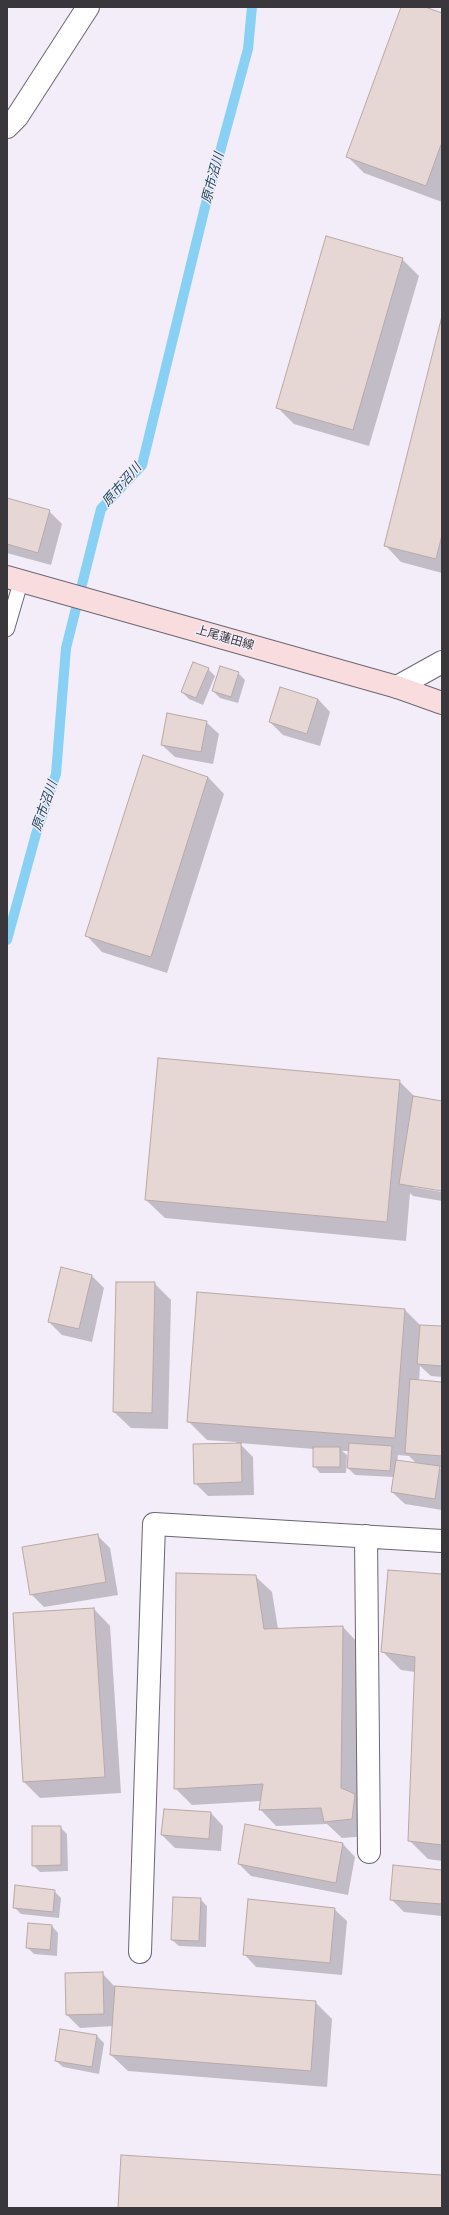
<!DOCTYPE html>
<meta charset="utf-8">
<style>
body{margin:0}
#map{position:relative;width:449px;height:2215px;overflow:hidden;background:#f3ecf9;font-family:Rubik,sans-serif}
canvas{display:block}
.frame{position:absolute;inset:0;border:8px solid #39373c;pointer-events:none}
</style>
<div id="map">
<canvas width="449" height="2215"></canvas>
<div class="frame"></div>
</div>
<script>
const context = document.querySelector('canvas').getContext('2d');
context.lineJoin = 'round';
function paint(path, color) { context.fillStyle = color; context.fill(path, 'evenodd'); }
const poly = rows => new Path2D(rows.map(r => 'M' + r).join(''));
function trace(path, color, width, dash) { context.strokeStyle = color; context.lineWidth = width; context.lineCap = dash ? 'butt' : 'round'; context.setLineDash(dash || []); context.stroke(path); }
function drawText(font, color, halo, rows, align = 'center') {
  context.font = font + ' Rubik,"Noto Sans JP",sans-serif'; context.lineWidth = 3; context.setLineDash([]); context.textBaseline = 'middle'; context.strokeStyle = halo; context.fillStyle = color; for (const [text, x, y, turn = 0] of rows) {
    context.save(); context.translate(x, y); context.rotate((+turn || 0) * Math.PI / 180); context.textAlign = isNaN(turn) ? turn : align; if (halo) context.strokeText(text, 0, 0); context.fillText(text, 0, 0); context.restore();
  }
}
paint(poly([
 [403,7,422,7,442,14,442,202,364,173,347,156],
 [402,259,419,276,369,446,294,424,278,408],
 [442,320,442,573,401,562,385,545],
 [7,499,49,511,62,524,51,565,7,553],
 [208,669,215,676,203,705,189,699,182,692],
 [238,673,245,680,238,703,220,698,213,691],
 [318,699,330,712,320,746,283,735,270,722],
 [206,722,219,734,213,764,175,757,162,745],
 [208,777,224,794,167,973,102,952,86,935],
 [399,1081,415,1097,442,1102,442,1190,413,1185,413,1187,442,1192,442,1201,413,1196,410,1193,406,1241,165,1218,146,1200],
 [91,1275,104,1288,92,1342,62,1335,49,1322],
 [154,1283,171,1300,168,1429,131,1428,114,1412],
 [405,1310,421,1326,442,1327,442,1377,431,1376,420,1366,419,1381,442,1383,442,1468,439,1467,442,1470,442,1510,405,1504,392,1492,394,1477,355,1475,347,1467,349,1451,342,1451,347,1455,346,1473,320,1473,314,1466,314,1449,239,1443,253,1457,254,1495,208,1496,195,1483,237,1442,207,1440,188,1421],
 [398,1455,409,1456,417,1464,397,1461],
 [97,1535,110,1548,118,1595,44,1607,31,1594],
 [442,1575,442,1861,428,1859,409,1840,415,1672,401,1670,382,1651],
 [255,1576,272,1592,278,1629,343,1627,359,1644,368,1836,342,1838,327,1824,276,1826,260,1809,261,1801,192,1805,175,1788],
 [94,1609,110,1626,121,1793,40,1798,24,1782],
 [211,1813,223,1826,221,1851,175,1848,162,1835],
 [60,1827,67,1834,68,1871,40,1872,33,1865],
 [343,1844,355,1857,348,1895,251,1876,239,1864],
 [442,1871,442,1916,404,1912,391,1899],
 [54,1891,61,1898,59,1918,21,1914,14,1907],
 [200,1899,207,1906,206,1947,179,1946,172,1940],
 [334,1909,347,1921,342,1975,256,1967,244,1954],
 [52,1926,58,1933,57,1956,34,1954,27,1947],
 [102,1973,115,1987,315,2002,332,2019,327,2087,128,2071,111,2055,113,2026,80,2028,67,2015,66,1974],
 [61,2030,97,2036,104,2043,99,2074,63,2067,56,2061]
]), '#0003');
trace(poly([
 [7,940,36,834,56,774,66,648,101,509,142,465,205,207,248,49,252,7]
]), '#88d1f5', 10);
const building = poly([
 [401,7,425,7,442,13,442,142,426,186,346,157,401,7],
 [326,236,403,258,353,430,276,408,326,236],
 [442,316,442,535,436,559,384,546,442,316],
 [7,498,50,510,38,553,7,544,7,498],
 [193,662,209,668,196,698,181,692,193,662],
 [220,666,239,672,231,697,212,691,220,666],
 [280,687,318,699,307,734,269,722,280,687],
 [167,713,207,721,201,752,161,745,167,713],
 [143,755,208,777,151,957,85,936,143,755],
 [158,1058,400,1080,387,1222,145,1200,158,1058],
 [413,1096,442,1101,442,1191,399,1184,413,1096],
 [61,1267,92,1275,79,1329,48,1322,61,1267],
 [116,1282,155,1282,152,1413,113,1412,116,1282],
 [197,1292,405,1309,395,1438,187,1422,197,1292],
 [420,1325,442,1326,442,1366,417,1364,420,1325],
 [410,1379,442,1382,442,1456,405,1453,410,1379],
 [241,1443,242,1482,194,1484,193,1444,241,1443],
 [349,1443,392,1446,390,1471,347,1468,349,1443],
 [313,1447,340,1447,340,1467,313,1467,313,1447],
 [396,1460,440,1466,435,1499,391,1492,396,1460],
 [98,1534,106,1582,30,1595,22,1547,98,1534],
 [388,1570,442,1574,442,1845,408,1841,415,1657,381,1652,388,1570],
 [176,1573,256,1575,264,1629,343,1626,341,1788,355,1794,352,1819,324,1822,321,1808,259,1810,263,1784,174,1789,176,1573],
 [94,1608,105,1777,23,1782,13,1613,94,1608],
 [164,1809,211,1812,209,1839,161,1835,164,1809],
 [245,1824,343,1843,336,1883,238,1864,245,1824],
 [32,1826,61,1826,61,1865,32,1866,32,1826],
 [393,1865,442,1870,442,1904,390,1900,393,1865],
 [15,1885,55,1890,53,1912,13,1908,15,1885],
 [173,1897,201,1898,199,1941,171,1940,173,1897],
 [248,1899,335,1908,330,1963,243,1955,248,1899],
 [28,1923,52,1925,50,1950,26,1948,28,1923],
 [103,1972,104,2014,66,2015,65,1973,103,1972],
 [115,1986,316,2001,311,2071,110,2055,115,1986],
 [60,2029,97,2035,92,2067,55,2061,60,2029],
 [121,2155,442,2175,442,2208,118,2208,121,2155]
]);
paint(building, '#e7d7d4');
trace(building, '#b8a8a6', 1);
const service = poly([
 [7,629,21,581]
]);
const minor = poly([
 [7,127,17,117,88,7],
 [366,1536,369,1852],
 [140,1952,154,1524,442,1541]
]);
const tertiary = poly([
 [397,687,442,662]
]);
const secondary = poly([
 [7,577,397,687,442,703]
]);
trace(service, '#6c6772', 16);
trace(minor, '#6c6772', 24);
trace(tertiary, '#6c6772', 24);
trace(secondary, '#6c6772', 24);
trace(service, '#fff', 14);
trace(minor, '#fff', 22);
trace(tertiary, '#fff', 22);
trace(secondary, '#f9dcde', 22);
drawText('12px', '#39373c', '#f3ecf9', [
 ["上尾蓮田線",225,638,16]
]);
drawText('italic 13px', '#1f495c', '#f3ecf9', [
 ["原市沼川",213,178,-75],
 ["原市沼川",122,485,-49],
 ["原市沼川",45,806,-71]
]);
</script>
